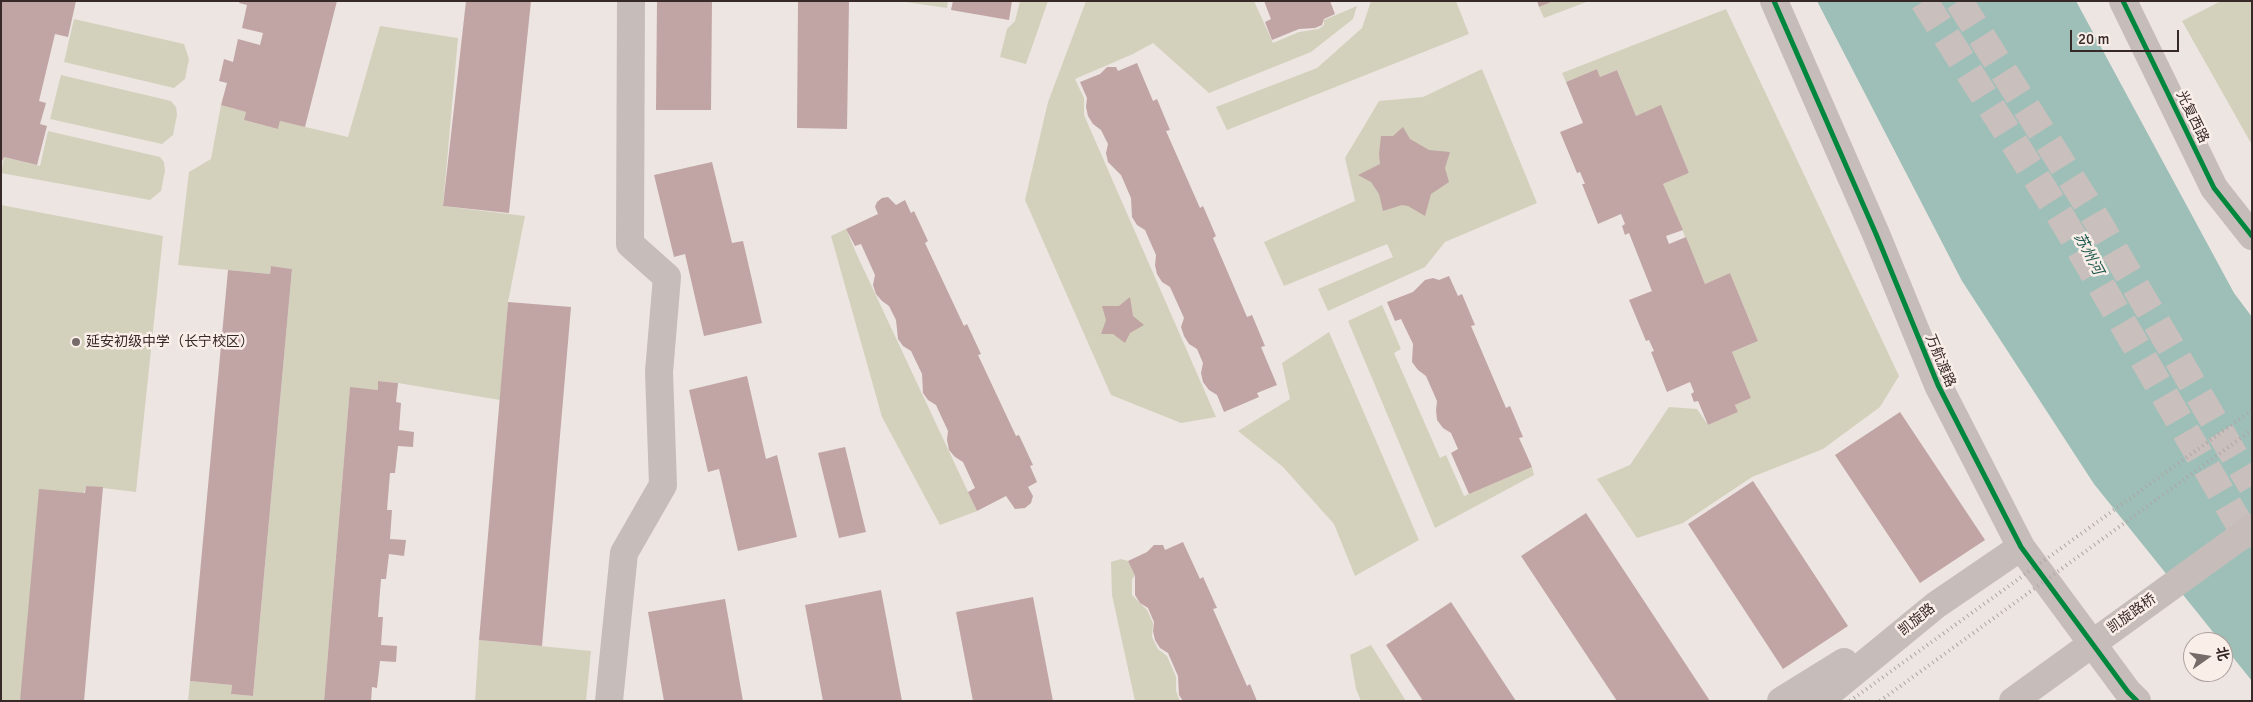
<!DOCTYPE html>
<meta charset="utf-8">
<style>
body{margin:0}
#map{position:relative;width:2253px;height:702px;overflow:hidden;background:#ede5e2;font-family:Signika,"Noto Sans SC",sans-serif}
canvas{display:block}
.frame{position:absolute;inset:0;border:2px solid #372928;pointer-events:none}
.north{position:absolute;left:2183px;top:632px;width:50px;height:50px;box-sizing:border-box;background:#faeee9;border:1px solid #ac9f9c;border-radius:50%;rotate:77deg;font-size:14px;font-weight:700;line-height:20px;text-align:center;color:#372928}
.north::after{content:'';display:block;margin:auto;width:18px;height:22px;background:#776b69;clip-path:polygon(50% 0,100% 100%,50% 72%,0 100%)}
.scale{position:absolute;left:2070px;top:30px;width:109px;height:22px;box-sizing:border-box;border:2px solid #372928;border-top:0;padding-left:6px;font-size:15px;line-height:18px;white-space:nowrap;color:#372928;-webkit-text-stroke:4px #faeee9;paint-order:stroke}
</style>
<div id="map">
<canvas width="2253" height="702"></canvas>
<div class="frame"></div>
<div class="north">北</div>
<div class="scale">20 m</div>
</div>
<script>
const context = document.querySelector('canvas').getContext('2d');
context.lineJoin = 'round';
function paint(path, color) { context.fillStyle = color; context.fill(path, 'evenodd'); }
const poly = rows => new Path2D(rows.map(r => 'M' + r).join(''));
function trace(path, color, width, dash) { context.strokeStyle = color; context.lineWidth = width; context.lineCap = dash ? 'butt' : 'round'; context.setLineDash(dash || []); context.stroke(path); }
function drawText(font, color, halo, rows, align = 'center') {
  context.font = font + ' Signika,"Noto Sans SC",sans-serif'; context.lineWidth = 5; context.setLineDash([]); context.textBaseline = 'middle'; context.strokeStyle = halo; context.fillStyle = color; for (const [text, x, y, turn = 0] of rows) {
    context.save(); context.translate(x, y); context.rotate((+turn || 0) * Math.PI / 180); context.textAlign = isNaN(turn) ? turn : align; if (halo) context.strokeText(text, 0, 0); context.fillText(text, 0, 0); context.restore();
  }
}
paint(poly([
 [898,1,948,1,947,8],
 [1020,1,1048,1,1026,64,1000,57,1007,29,1015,21],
 [1086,1,1254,1,1273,43,1299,32,1319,29,1324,25,1324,20,1357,6,1353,19,1311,52,1209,93,1153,43,1133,54,1075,79,1084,98,1084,115,1216,417,1181,423,1111,395,1025,200,1048,102],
 [1371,1,1456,1,1469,34,1227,130,1216,107,1317,68,1362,28],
 [1554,1,1589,1,1544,18,1539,7],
 [2221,1,2252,1,2252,145,2182,21],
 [1726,9,1899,376,1880,407,1823,449,1752,477,1683,523,1637,538,1597,479,1630,465,1669,407,1697,409,1708,425,1738,412,1735,405,1751,398,1732,352,1758,341,1730,273,1705,284,1663,184,1689,173,1661,106,1636,116,1617,70,1600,77,1597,69,1566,82,1562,73],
 [74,19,184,44,189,59,185,79,174,88,64,62],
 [380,26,458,38,443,206,525,216,508,302,500,400,398,383,379,381,378,390,350,388,324,701,188,701,190,681,232,685,231,694,253,696,292,269,271,266,270,274,178,265,189,172,211,159,221,105,246,112,244,120,278,129,280,121,348,137],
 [1482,69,1537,203,1445,242,1425,267,1328,311,1318,289,1393,257,1387,244,1284,286,1264,242,1355,201,1345,158,1379,101,1423,97],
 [61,75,171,101,176,107,177,115,173,135,162,144,50,119],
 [48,131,160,157,164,162,165,171,161,191,150,200,1,173,4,157,40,166],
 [1,205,163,236,136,492,86,486,20,701,1,701],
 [846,229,857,255,977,511,940,525,882,417,831,236],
 [1382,305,1401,349,1394,353,1440,458,1446,455,1464,496,1532,467,1534,475,1435,528,1348,321],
 [1329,332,1419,540,1355,576,1334,524,1283,467,1238,431,1290,399,1282,363],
 [1121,559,1128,561,1135,576,1132,579,1132,595,1147,610,1153,623,1152,637,1158,649,1167,656,1176,677,1176,691,1180,701,1135,701,1112,595,1111,562],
 [479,640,591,651,586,701,475,701],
 [1371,645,1406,701,1361,701,1356,689,1350,655]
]), '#d3d1bc');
paint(poly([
 [1817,1,2076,1,2234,293,2252,317,2252,681,2223,645,2223,642,2221,642,2094,484,1962,281]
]), '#9dbfb7');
paint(poly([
 [1,1,76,1,68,37,55,34,39,101,46,103,40,124,47,126,37,165,4,157,1,163],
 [240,1,337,1,305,127,280,121,278,129,244,120,246,112,221,105,227,83,219,81,224,59,233,62,238,39,260,45,263,33,242,28,247,5,239,3],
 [466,1,531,1,509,213,443,206],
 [657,1,712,1,711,110,656,110],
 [798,1,849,1,847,129,797,128],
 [953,1,1012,1,1009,20,951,10],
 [1264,1,1330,1,1335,14,1324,19,1322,25,1315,28,1299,29,1272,40,1265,22,1271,19],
 [1537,1,1554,1,1539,7],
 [1137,63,1153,101,1157,99,1170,130,1166,131,1200,208,1203,206,1216,236,1213,238,1247,317,1252,315,1265,346,1261,347,1277,385,1257,393,1259,397,1224,412,1217,395,1209,390,1203,382,1201,373,1203,363,1197,349,1189,344,1184,336,1181,327,1184,318,1170,287,1162,282,1157,274,1155,265,1156,255,1145,230,1137,225,1132,217,1131,198,1121,175,1108,162,1106,153,1108,144,1101,130,1093,124,1088,116,1086,107,1087,98,1080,82,1100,74,1107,67,1116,67,1118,71],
 [1597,69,1600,77,1617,70,1636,116,1661,105,1689,173,1663,184,1683,230,1666,236,1669,244,1686,237,1705,284,1730,273,1758,341,1732,352,1751,398,1735,405,1738,412,1708,425,1698,401,1694,402,1691,394,1694,392,1690,382,1667,392,1651,352,1654,351,1649,340,1646,341,1629,300,1652,291,1629,233,1625,235,1622,226,1625,224,1621,214,1598,224,1582,184,1585,184,1580,172,1577,173,1560,132,1583,123,1566,82],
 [1403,127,1410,139,1429,150,1450,152,1445,168,1449,182,1431,194,1425,216,1408,206,1402,205,1383,211,1379,194,1371,182,1358,175,1380,164,1379,154,1381,136,1393,136],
 [712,162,732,243,743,241,762,323,704,336,685,254,674,257,654,175],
 [888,197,896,205,905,200,911,213,914,211,928,241,925,243,964,326,967,324,981,354,978,355,1016,436,1019,435,1033,465,1030,466,1037,482,1028,487,1033,496,1031,503,1025,508,1015,509,1006,496,977,511,968,492,975,488,963,462,955,457,949,450,947,440,948,431,936,405,928,400,923,393,922,374,911,351,903,346,898,339,896,320,889,306,882,301,876,294,873,285,875,275,861,244,855,246,846,229,878,214,875,207,877,202,882,198],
 [271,266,292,269,253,696,231,694,232,685,190,681,228,270,270,274],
 [1449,276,1458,296,1462,294,1475,325,1471,326,1506,408,1510,406,1523,437,1519,438,1532,467,1469,494,1451,453,1458,449,1451,433,1443,428,1437,420,1436,410,1437,401,1426,376,1418,370,1412,362,1413,344,1401,319,1395,321,1387,302,1413,292,1425,280,1433,278,1439,280],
 [1130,297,1133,316,1144,325,1130,333,1125,343,1113,334,1101,334,1106,320,1102,306,1119,306],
 [508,302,571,307,542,646,479,640],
 [747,376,766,459,777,455,797,537,738,551,719,469,708,472,689,390],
 [378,381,398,383,396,402,401,403,399,430,414,432,413,447,398,446,395,473,390,473,387,510,392,510,390,539,406,540,404,556,389,554,386,579,381,579,378,617,383,617,381,645,397,646,396,662,380,661,377,688,372,687,371,701,324,701,350,387,378,390],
 [1900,412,1985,540,1920,583,1835,455],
 [845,447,866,532,839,538,818,453],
 [1753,481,1848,626,1783,669,1688,524],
 [86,486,103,487,84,701,20,701,39,489,85,493],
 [1586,513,1710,701,1617,701,1521,556],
 [1183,542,1200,579,1203,577,1217,608,1213,609,1247,686,1250,684,1257,701,1183,701,1179,695,1178,676,1168,653,1160,648,1155,640,1153,631,1154,622,1148,608,1140,603,1135,595,1135,576,1128,561,1147,552,1154,545,1163,545,1165,550],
 [881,590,902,701,823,701,805,605],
 [1033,597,1053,701,973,701,956,612],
 [725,599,743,701,664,701,648,612],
 [1451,602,1516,701,1423,701,1386,645]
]), '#c1a5a4');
trace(poly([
 [1924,1,2063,220,2252,546],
 [1959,1,2088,205,2252,486]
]), '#c9bfbd', 28, [28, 14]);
trace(poly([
 [1774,1,1876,234,1938,385,2021,547,2128,692,2137,701],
 [2123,1,2214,188,2252,236],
 [609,701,624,553,663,485,659,372,667,277,630,244,631,1],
 [1781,701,1844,662],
 [1819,701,1936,605,2021,547],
 [2013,701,2252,528]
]), '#c6bdba', 28);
trace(poly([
 [1850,701,2252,410],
 [1880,701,2252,430]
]), '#aea6a4', 4, [1, 4]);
trace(poly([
 [1774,1,1876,234,1938,385,2021,547,2128,692,2137,701],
 [2123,1,2214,188,2252,236]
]), '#00873e', 5);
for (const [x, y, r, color] of [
 [76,342,5,"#776b69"]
]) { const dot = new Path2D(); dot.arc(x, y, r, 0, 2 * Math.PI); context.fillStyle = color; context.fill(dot); trace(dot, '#faeee9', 2); }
drawText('14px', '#372928', '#faeee9', [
 ["光复西路",2192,117,64],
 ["万航渡路",1940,361,67],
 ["凯旋路桥",2132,614,-36],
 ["凯旋路",1917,620,-39]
]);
drawText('14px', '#372928', '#faeee9', [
 ["延安初级中学（长宁校区）",86,342]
], 'left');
drawText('italic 15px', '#1e594e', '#faeee9', [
 ["苏州河",2088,254,62]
]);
</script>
